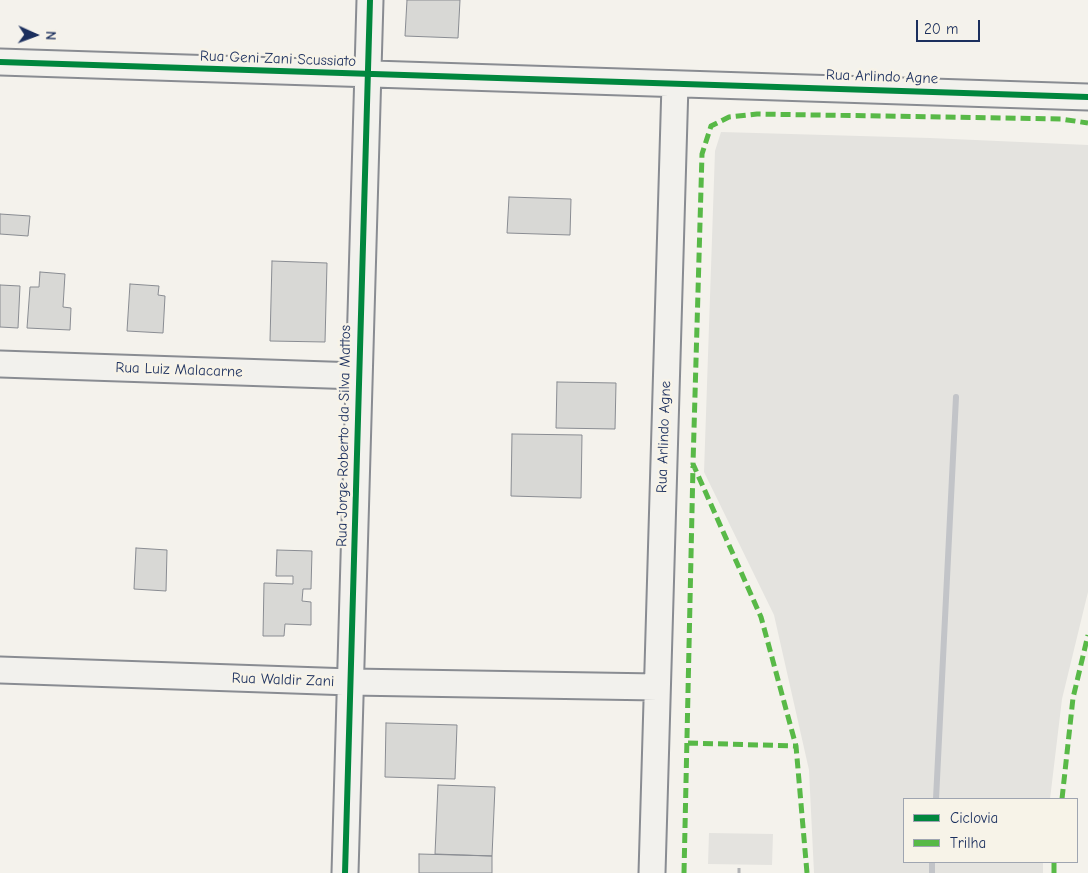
<!DOCTYPE html>
<style>
body{margin:0}
#map{position:relative;width:1088px;height:873px;overflow:hidden;background:#f4f2ec;font-family:"Comic Neue",sans-serif}
canvas{display:block}
.legend{position:absolute;left:903px;top:798px;width:175px;height:65px;box-sizing:border-box;background:#f7f3e8;border:1px solid #9fa5b1;margin:0;padding:6px 9px;list-style:none;font-size:15px;color:#1b2f5e}
.legend li{display:flex;align-items:center;gap:10px;height:25px}
.legend b{width:25px;border:1px solid #9fa5b1}
.north{position:absolute;left:10px;top:10px;width:50px;height:50px;-webkit-text-stroke:4px #f7f3e8;paint-order:stroke;rotate:92deg;font-size:14px;font-weight:700;line-height:20px;text-align:center;color:#1b2f5e}
.north::after{content:'';display:block;margin:auto;width:18px;height:22px;background:#1b2f5e;clip-path:polygon(50% 0,100% 100%,50% 72%,0 100%)}
.scale{position:absolute;left:916px;top:20px;width:64px;height:22px;box-sizing:border-box;border:2px solid #1b2f5e;border-top:0;padding-left:6px;font-size:15px;line-height:18px;white-space:nowrap;color:#1b2f5e;-webkit-text-stroke:4px #f7f3e8;paint-order:stroke}
</style>
<div id="map">
<canvas width="1088" height="873"></canvas>
<ul class="legend">
<li><b style="height:6px;background:#00873e"></b>Ciclovia</li>
<li><b style="height:6px;background:#58b947"></b>Trilha</li>
</ul>
<div class="north">N</div>
<div class="scale">20 m</div>
</div>
<script>
const context = document.querySelector('canvas').getContext('2d');
context.lineJoin = 'round';
function paint(path, color) { context.fillStyle = color; context.fill(path, 'evenodd'); }
const poly = rows => new Path2D(rows.map(r => 'M' + r).join(''));
function trace(path, color, width, dash) { context.strokeStyle = color; context.lineWidth = width; context.lineCap = dash ? 'butt' : 'round'; context.setLineDash(dash || []); context.stroke(path); }
function drawText(font, color, halo, rows, align = 'center') {
  context.font = font + ' "Comic Neue",sans-serif'; context.lineWidth = 5; context.setLineDash([]); context.textBaseline = 'middle'; context.strokeStyle = halo; context.fillStyle = color; for (const [text, x, y, turn = 0] of rows) {
    context.save(); context.translate(x, y); context.rotate((+turn || 0) * Math.PI / 180); context.textAlign = isNaN(turn) ? turn : align; if (halo) context.strokeText(text, 0, 0); context.fillText(text, 0, 0); context.restore();
  }
}
paint(poly([
 [721,132,930,138,1088,145,1088,592,1062,699,1050,799,904,799,904,862,1043,862,1043,873,814,873,809,770,774,615,704,472,715,151],
 [709,833,773,834,772,865,708,864]
]), '#e4e3df');
trace(poly([
 [936,799,956,397],
 [932,873,932,862]
]), '#c2c4c8', 6);
const building = poly([
 [407,0,460,0,458,38,405,36,407,0],
 [509,197,571,199,570,235,507,233,509,197],
 [0,214,30,216,28,236,0,234,0,214],
 [272,261,327,263,325,342,270,341,272,261],
 [40,272,65,274,63,307,71,308,70,330,27,328,30,287,39,287,40,272],
 [130,284,159,286,158,295,165,296,163,333,127,331,130,284],
 [0,285,20,286,18,328,0,327,0,285],
 [557,382,616,383,615,429,556,428,557,382],
 [512,434,582,435,581,498,511,496,512,434],
 [136,548,167,550,166,591,134,589,136,548],
 [277,550,312,551,311,589,303,589,302,601,311,602,311,625,285,624,284,636,263,636,264,583,293,584,293,576,276,576,277,550],
 [386,723,457,725,455,779,385,777,386,723],
 [438,785,495,787,492,856,435,854,438,785],
 [419,854,492,856,492,873,419,873,419,854]
]);
paint(building, '#d8d8d5');
trace(building, '#898c92', 1);
const minor = poly([
 [0,62,1088,97],
 [0,364,358,376],
 [0,670,351,682,657,687],
 [345,873,370,0],
 [652,873,675,84]
]);
trace(minor, '#898c92', 29);
trace(poly([
 [739,873,739,864]
]), '#b1b2b5', 3, [5, 4]);
trace(minor, '#f2f1ed', 25);
trace(poly([
 [688,743,796,746],
 [1062,799,1073,698,1088,635],
 [684,873,693,466],
 [807,873,796,746,761,617,693,464,702,154,711,126,729,117,757,114,1061,119,1088,123],
 [1054,873,1054,862]
]), '#58b947', 5, [10, 5]);
trace(poly([
 [0,62,1088,97],
 [345,873,370,0]
]), '#00873e', 6);
drawText('15px', '#1b2f5e', '#f7f3e8', [
 ["Rua Geni Zani Scussiato",278,59,2],
 ["Rua Arlindo Agne",882,77,2],
 ["Rua Luiz Malacarne",179,370,2],
 ["Rua Jorge Roberto da Silva Mattos",344,436,-89],
 ["Rua Arlindo Agne",664,437,-88],
 ["Rua Waldir Zani",283,680,2]
]);
</script>
